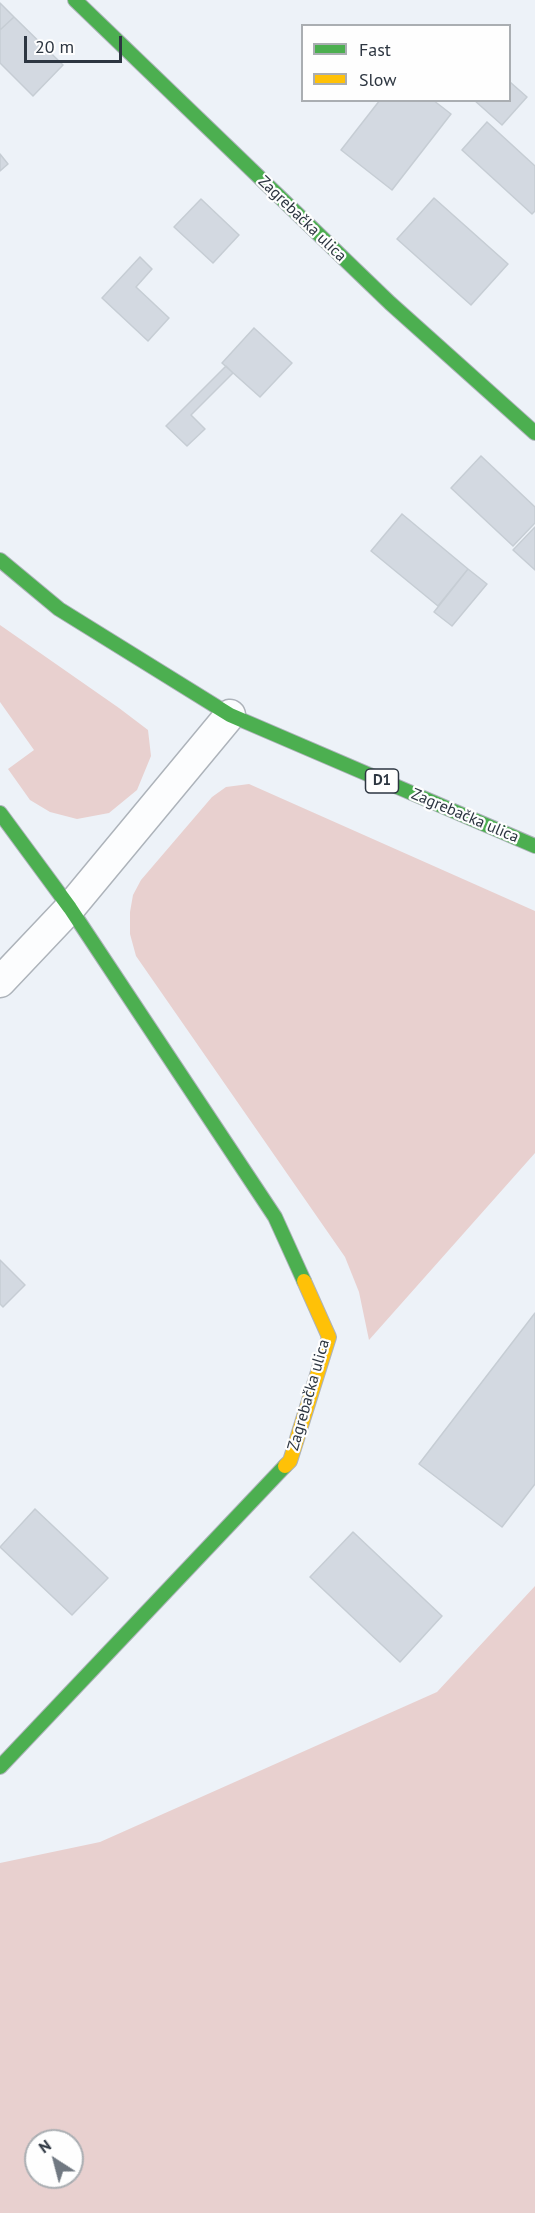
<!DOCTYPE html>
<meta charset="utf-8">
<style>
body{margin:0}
#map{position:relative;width:535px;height:2213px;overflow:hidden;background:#edf2f8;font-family:"PT Sans",sans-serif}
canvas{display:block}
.legend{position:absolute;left:301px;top:24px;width:210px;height:78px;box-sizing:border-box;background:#fefefe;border:2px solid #aaaeb2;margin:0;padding:8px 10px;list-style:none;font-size:18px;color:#2d3641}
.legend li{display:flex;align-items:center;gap:12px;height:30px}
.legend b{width:30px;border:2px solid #aaaeb2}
.north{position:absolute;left:24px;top:2129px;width:60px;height:60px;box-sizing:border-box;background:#fefefe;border:2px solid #aaaeb2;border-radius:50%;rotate:324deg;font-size:16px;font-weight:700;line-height:24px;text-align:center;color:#2d3641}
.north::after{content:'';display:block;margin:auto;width:21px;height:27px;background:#707881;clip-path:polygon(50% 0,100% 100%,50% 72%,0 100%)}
.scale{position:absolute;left:24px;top:36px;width:98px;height:27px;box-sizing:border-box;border:3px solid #2d3641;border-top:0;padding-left:8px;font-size:18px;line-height:21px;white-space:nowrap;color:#2d3641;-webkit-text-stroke:4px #fefefe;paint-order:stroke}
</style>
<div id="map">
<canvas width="535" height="2213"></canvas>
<ul class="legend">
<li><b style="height:8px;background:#4caf50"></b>Fast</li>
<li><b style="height:8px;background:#ffc107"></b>Slow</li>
</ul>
<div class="north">N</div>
<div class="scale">20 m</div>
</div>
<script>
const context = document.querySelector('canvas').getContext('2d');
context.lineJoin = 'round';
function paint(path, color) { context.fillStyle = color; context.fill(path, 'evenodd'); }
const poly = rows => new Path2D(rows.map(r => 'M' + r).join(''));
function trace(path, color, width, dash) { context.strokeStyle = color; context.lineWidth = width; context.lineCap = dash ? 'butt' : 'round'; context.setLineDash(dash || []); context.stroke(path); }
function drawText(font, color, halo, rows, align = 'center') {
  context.font = font + ' "PT Sans",sans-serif'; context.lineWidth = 4.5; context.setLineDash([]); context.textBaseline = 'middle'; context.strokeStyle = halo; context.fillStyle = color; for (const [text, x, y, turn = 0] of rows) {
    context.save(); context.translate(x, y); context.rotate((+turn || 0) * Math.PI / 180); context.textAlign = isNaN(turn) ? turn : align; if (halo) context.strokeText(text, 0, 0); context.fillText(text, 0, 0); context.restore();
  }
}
paint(poly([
 [0,625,119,708,148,730,151,756,137,790,109,813,77,819,50,812,30,800,8,769,34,750,0,702],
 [249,784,535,911,535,1153,369,1340,359,1292,345,1257,136,956,130,934,130,912,133,895,141,880,212,797,226,787],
 [535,1586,535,2213,0,2213,0,1863,100,1842,437,1692],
 [36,2141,72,2141,72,2177,36,2177]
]), '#e8d0cf');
const building = poly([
 [0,3,14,17,0,30,0,3],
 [14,17,63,65,33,96,0,63,0,30,14,17],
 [510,82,527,97,502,125,474,100,510,100,510,82],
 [380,100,433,100,451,114,392,190,341,150,380,100],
 [487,122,535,166,535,211,532,214,462,150,487,122],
 [0,154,8,164,0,171,0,154],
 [434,198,508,264,471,305,397,239,434,198],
 [201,199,239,235,213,263,174,227,201,199],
 [140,257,152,269,136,287,169,318,148,341,102,298,140,257],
 [254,328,292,363,260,397,222,363,254,328],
 [226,366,233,373,191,415,205,429,187,446,166,426,226,366],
 [481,456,535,507,535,523,513,546,451,488,481,456],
 [402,514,468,569,438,606,371,551,402,514],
 [535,527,535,570,513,550,535,527],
 [468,569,487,584,452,626,434,612,468,569],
 [0,1260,25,1285,3,1307,0,1304,0,1260],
 [535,1313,535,1484,502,1527,419,1464,535,1313],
 [35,1509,108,1578,72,1615,0,1547,35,1509],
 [353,1532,442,1616,400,1662,310,1577,353,1532]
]);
paint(building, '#d3d9e1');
trace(building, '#c6cdd4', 1.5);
const street = poly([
 [0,982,70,908,230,715]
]);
const fast = poly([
 [75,0,390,303,535,433],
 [0,560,59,609,230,715,535,846],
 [0,813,70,908,275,1217,304,1281],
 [0,1767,285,1466]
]);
const slow = poly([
 [285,1466,290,1461,329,1337,304,1281]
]);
trace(street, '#adb3ba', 33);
trace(fast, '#adb3ba', 16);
trace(slow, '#adb3ba', 16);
trace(street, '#fcfdfe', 30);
trace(fast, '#4caf50', 14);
trace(slow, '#ffc107', 14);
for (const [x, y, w] of [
 [382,781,33]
]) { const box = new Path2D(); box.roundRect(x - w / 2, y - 12, w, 24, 4.5); context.fillStyle = '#fefefe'; context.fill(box); trace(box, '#2d3641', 1.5); }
drawText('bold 15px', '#2d3641', null, [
 ["D1",382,781]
]);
drawText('16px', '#2d3641', '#fefefe', [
 ["Zagrebačka ulica",302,219,44],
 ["Zagrebačka ulica",465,816,23],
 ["Zagrebačka ulica",309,1395,-74]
]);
</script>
